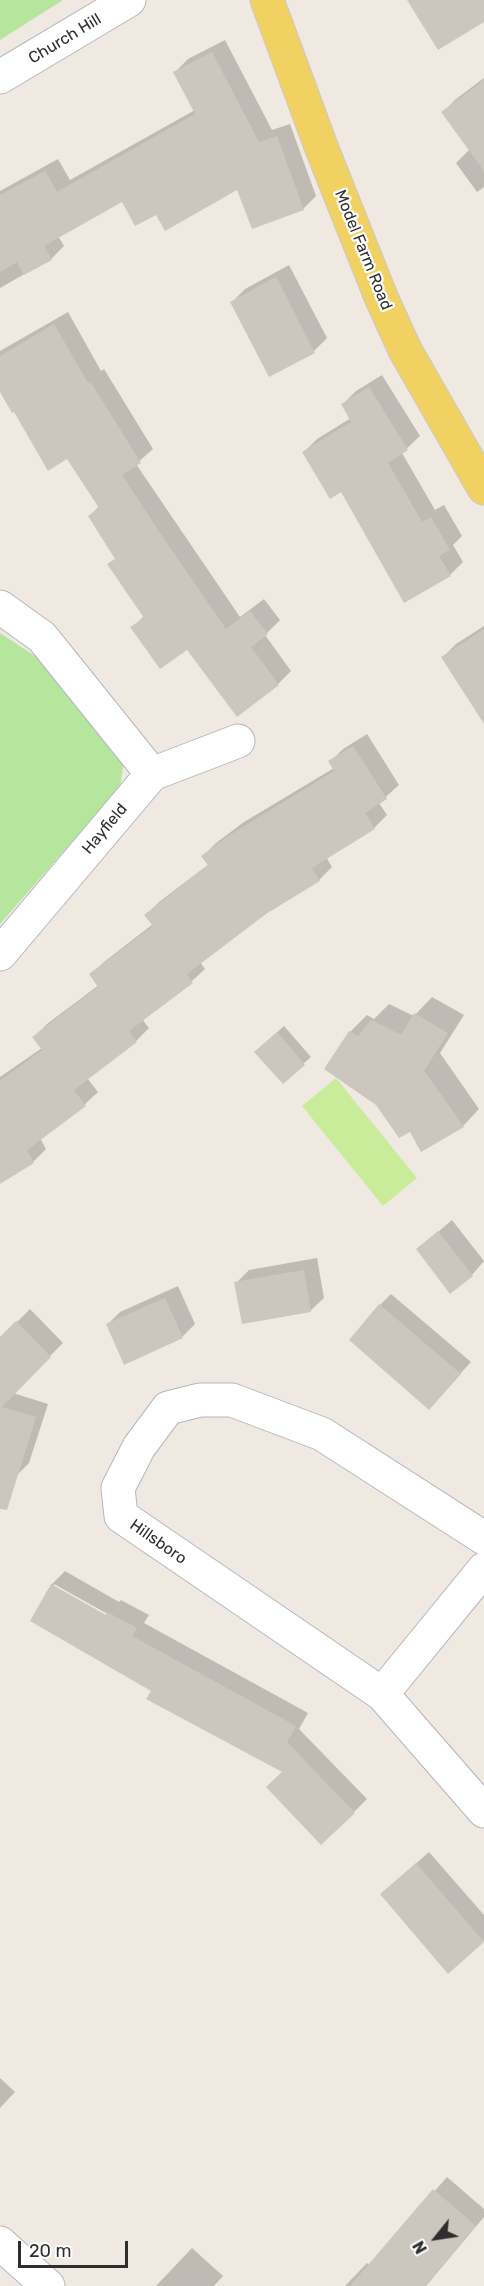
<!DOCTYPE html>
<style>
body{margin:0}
#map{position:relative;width:484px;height:2286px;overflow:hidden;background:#efe9e1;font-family:Rubik,sans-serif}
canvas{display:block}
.north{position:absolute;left:406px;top:2208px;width:60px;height:60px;-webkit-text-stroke:4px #fff;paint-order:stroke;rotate:240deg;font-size:16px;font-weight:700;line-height:24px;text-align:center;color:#2e2e2e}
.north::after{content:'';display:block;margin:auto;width:21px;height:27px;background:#2e2e2e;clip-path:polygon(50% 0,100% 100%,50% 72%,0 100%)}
.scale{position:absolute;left:18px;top:2241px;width:110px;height:27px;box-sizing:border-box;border:3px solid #2e2e2e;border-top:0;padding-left:8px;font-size:18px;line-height:21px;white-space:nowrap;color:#2e2e2e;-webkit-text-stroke:4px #fff;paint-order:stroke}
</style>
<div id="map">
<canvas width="484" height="2286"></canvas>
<div class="north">N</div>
<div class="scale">20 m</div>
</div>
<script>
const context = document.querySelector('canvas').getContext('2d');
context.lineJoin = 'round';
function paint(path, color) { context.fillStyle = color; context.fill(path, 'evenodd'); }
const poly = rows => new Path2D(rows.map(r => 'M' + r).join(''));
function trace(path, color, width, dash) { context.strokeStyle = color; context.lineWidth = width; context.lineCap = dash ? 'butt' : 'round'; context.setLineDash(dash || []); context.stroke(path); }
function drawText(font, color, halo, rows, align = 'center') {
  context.font = font + ' Rubik,sans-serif'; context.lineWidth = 4.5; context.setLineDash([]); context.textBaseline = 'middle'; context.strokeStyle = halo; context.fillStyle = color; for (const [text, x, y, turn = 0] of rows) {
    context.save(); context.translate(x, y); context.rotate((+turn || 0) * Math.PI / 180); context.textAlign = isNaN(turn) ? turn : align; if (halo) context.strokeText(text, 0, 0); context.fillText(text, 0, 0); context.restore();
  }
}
paint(poly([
 [0,0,63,0,0,40],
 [0,633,47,664,124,760,120,787,0,924]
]), '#b6e59e');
paint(poly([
 [336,1078,417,1178,383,1206,302,1106]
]), '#c9ec9a');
paint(poly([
 [225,40,272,130,290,124,316,196,303,209,238,188,156,213,122,200,58,236,64,246,51,259,0,288,0,191,58,159,70,180,195,110,175,72,188,59],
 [484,78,484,187,477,192,456,163,470,149,443,112,456,99],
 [289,265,327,338,314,351,270,375,232,302,245,289],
 [68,312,101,371,104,369,153,449,136,464,240,617,264,599,280,620,265,635,291,671,278,684,238,715,188,648,132,628,145,615,109,565,116,558,90,516,99,506,68,457,0,388,0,351],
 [382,375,420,436,402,453,435,510,444,505,462,536,453,545,463,562,450,575,341,490,304,452,317,439,351,418,343,404,356,391],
 [484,626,484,712,443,657,456,644],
 [367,734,399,785,379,803,387,815,374,828,326,857,332,867,319,880,265,913,200,962,205,969,192,981,142,1019,149,1028,136,1041,87,1078,98,1092,85,1104,40,1138,46,1149,33,1162,0,1175,0,1077,42,1048,34,1037,47,1024,99,985,91,974,104,962,153,924,146,915,159,902,209,864,203,856,216,843,244,822,334,768,330,762,343,749],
 [432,997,464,1015,440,1053,479,1109,463,1126,350,1032,367,1015,374,1019,389,1004,414,1016],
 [284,1026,311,1057,283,1082,263,1045],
 [452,1220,484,1261,472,1275,418,1249],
 [317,1258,324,1298,310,1311,236,1283,249,1270],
 [178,1286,195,1324,182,1337,107,1325,120,1312],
 [391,1294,471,1362,429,1408,380,1305],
 [30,1309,63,1343,13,1393,48,1404,29,1463,16,1476,0,1471,0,1339],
 [65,1571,119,1602,121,1600,149,1615,144,1623,308,1713,299,1729,367,1799,354,1812,153,1690,32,1620,52,1584],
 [54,1584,113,1617,111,1620,54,1587],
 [429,1852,484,1915,484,1941,448,1971,395,1882],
 [0,2078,15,2092,0,2108],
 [447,2177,484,2209,484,2217,426,2286,345,2286,367,2263,370,2265],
 [192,2248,223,2276,214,2286,156,2286]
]), '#0003');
paint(poly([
 [407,0,484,0,484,22,438,50],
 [212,52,259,142,277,136,304,210,252,229,237,190,165,231,156,215,135,226,122,202,44,246,52,260,24,275,17,262,0,272,0,195,45,171,57,192,195,114,173,72],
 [484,80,484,171,441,112],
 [276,277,315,353,269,377,230,302],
 [54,324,88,383,90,381,141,463,122,475,162,536,226,629,250,611,268,634,251,647,279,685,237,717,187,650,160,669,130,627,144,618,107,564,115,559,88,516,99,508,67,459,48,471,14,412,12,413,0,392,0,356],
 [369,387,408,450,388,463,422,522,431,517,450,550,439,556,451,576,404,603,341,492,330,499,302,452,351,422,341,404],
 [484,629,484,724,441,657],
 [353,746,387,799,365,813,375,829,312,868,320,881,266,914,187,974,193,983,129,1031,137,1042,74,1090,86,1106,27,1150,34,1163,0,1184,0,1081,42,1050,32,1037,98,987,89,974,153,926,144,915,208,865,201,856,230,835,334,771,328,761],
 [414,1013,448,1033,424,1071,464,1127,421,1152,410,1132,399,1138,376,1105,324,1069,349,1031,358,1036,371,1020,401,1035],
 [277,1032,305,1065,283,1084,254,1052],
 [438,1231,473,1276,450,1294,416,1249],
 [304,1270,311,1312,242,1324,234,1282],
 [165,1298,183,1338,124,1365,106,1324],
 [379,1304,461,1374,429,1410,349,1340],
 [16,1321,51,1357,2,1407,36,1417,7,1510,0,1509,0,1337],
 [51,1584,106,1615,107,1612,137,1628,132,1636,296,1726,287,1742,355,1813,321,1845,266,1787,282,1772,146,1699,151,1691,30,1621],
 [416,1863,484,1942,448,1974,380,1894],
 [433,2189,476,2226,425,2286,350,2286]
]), '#cbc7bf');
const minor = poly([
 [0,77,129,0],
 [0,607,42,637,152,774],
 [0,954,152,774,238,741],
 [484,1538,322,1434,232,1400,200,1400,168,1408,139,1447,118,1488,121,1516,382,1694,484,1811],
 [382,1694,484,1569],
 [0,2243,48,2286]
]);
const major = poly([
 [267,0,322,149,381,297,405,350,484,488]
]);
trace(minor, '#b4b7c1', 35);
trace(major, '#c9c9c9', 35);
trace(minor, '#fff', 33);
trace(major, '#f2d163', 33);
drawText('16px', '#2e2e2e', '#fff', [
 ["Church Hill",65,39,-31],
 ["Model Farm Road",363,250,68],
 ["Hayfield",105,829,-50],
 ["Hillsboro",158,1542,35]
]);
</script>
